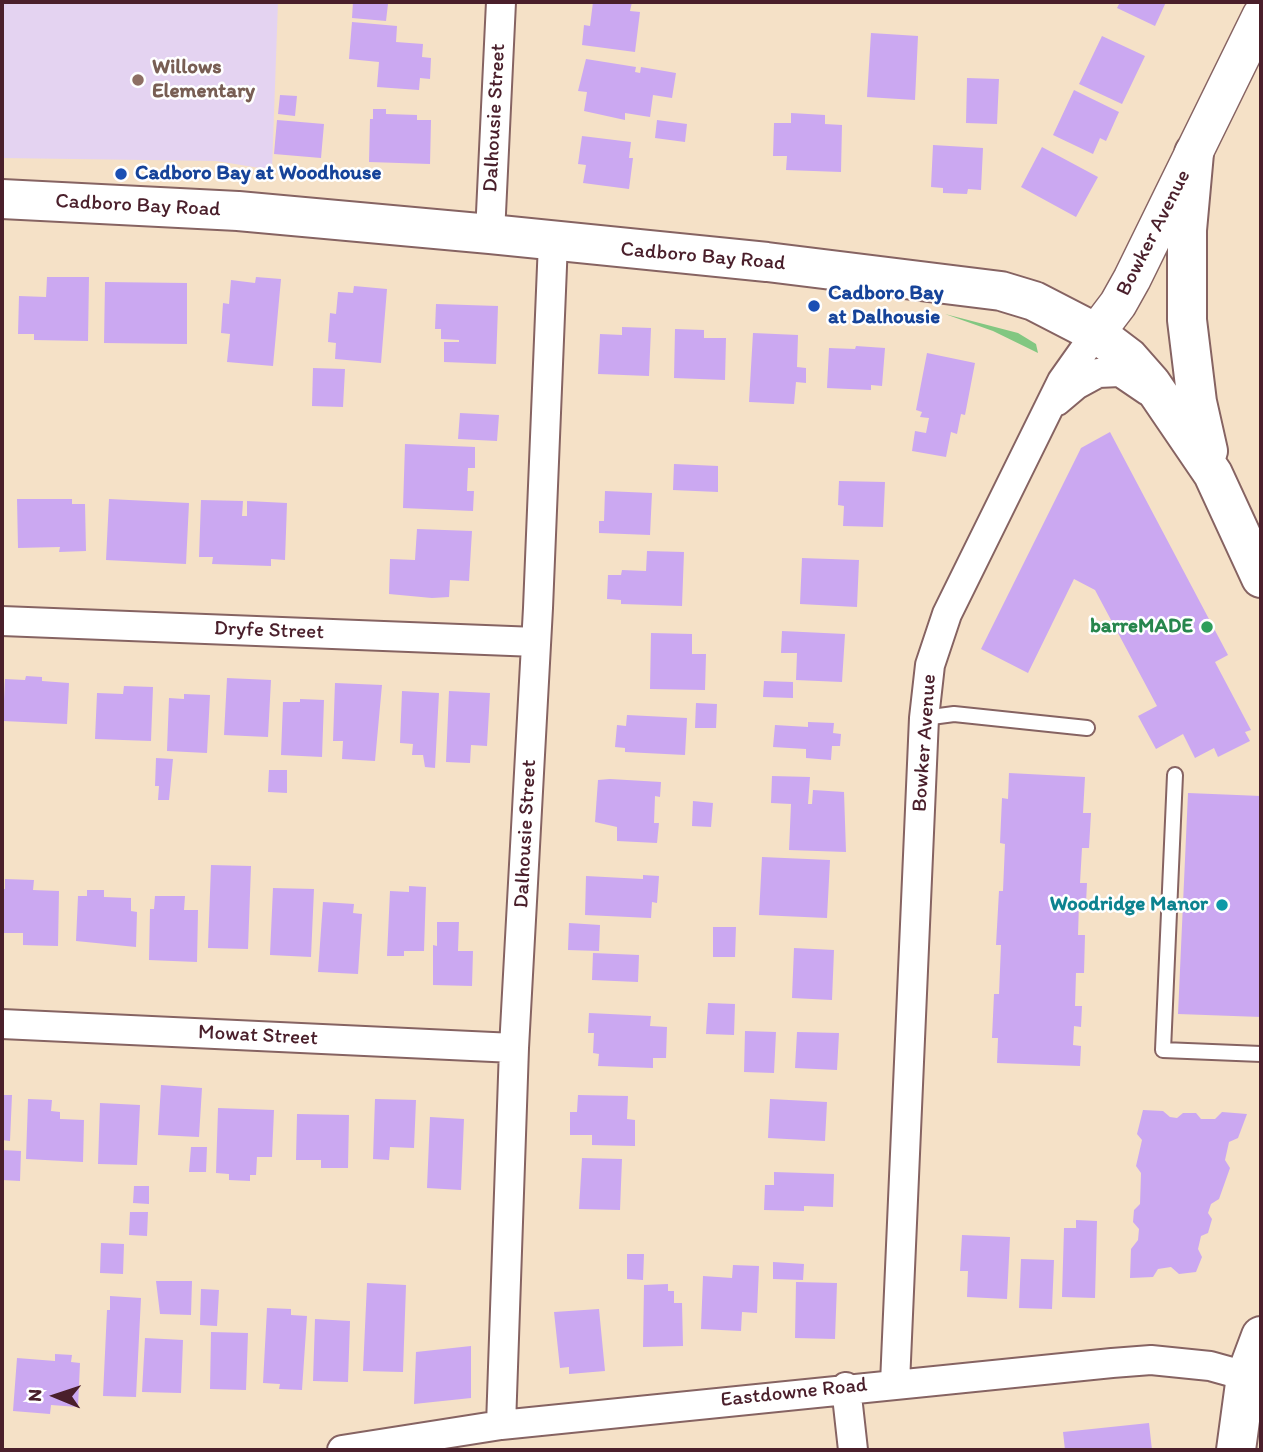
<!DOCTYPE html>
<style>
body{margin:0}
#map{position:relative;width:1263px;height:1452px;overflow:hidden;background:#f5e1c7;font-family:Itim,sans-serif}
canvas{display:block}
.frame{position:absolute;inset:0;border:4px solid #4a1f2b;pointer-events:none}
.north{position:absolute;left:21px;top:1361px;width:70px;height:70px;-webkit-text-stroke:5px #fff;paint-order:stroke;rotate:272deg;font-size:19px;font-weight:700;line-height:28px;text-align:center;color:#4a1f2b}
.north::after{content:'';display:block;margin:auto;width:24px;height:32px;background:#4a1f2b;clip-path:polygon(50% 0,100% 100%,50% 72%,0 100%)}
</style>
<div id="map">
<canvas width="1263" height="1452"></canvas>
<div class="frame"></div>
<div class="north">N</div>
</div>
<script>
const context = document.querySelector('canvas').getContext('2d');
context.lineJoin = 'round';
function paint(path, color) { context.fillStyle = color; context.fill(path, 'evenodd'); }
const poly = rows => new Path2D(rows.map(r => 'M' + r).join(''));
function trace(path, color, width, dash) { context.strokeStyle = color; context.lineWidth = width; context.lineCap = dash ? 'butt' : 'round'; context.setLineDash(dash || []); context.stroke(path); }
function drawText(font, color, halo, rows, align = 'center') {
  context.font = font + ' Itim,sans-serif'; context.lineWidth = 5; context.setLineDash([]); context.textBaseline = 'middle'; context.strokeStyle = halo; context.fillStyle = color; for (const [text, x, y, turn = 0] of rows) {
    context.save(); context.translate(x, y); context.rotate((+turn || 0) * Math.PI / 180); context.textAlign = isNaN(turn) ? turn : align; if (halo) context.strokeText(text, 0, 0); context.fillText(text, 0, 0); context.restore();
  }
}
paint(poly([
 [2,2,278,2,272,170,216,161,2,158]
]), '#e4d3f1');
paint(poly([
 [945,314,1018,333,1036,344,1038,353,993,331]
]), '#82c781');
paint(poly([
 [353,2,388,4,386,21,352,18],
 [593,2,632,2,630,11,640,12,635,52,582,45,584,25,590,26],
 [1120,2,1166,2,1155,26,1117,8],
 [352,22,397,26,396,42,423,44,422,57,431,58,430,79,420,78,419,90,377,87,379,62,349,59],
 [871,33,918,36,915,100,867,97],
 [1102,36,1145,56,1122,104,1079,84],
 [586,59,636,67,635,72,640,73,641,67,676,73,672,98,653,95,650,117,625,113,625,120,584,111,587,92,578,91],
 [967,78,999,79,997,124,966,123],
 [1074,90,1119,112,1106,141,1100,138,1093,154,1053,135],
 [280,95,297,96,295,116,278,114],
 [373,109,386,109,386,114,417,115,417,120,431,120,430,164,369,162,370,119,373,119],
 [791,113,825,115,825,124,842,125,841,172,786,170,787,156,773,156,774,123,791,123],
 [277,120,324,124,321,158,274,154],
 [657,120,687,124,685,142,655,138],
 [582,136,631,142,629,158,633,158,629,189,583,183,586,165,578,164],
 [933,145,983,148,981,190,968,189,967,194,943,193,943,188,931,187],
 [1042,147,1098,177,1076,217,1021,187],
 [47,277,89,277,88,341,34,340,34,334,18,334,19,296,46,297],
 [256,277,281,279,273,366,227,362,230,334,221,333,223,303,229,304,231,280,255,283],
 [105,282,187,283,187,344,104,343],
 [354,286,387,289,381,363,335,359,336,343,328,342,330,313,336,314,338,292,353,293],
 [436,304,498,306,496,364,444,362,444,342,459,342,459,340,441,339,441,329,435,329],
 [622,327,651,328,649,376,598,374,600,334,622,335],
 [675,329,704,330,704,338,726,338,725,380,674,378],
 [753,333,798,335,797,367,806,368,806,383,796,382,794,404,749,402],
 [856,346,885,348,882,386,871,385,871,390,827,388,829,348,855,349],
 [927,353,975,363,965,415,961,414,957,434,951,432,946,457,912,451,915,431,926,433,929,418,920,417,922,412,916,410],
 [313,368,345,369,343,407,312,406],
 [460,413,499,415,497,441,458,439],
 [1110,432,1228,655,1215,662,1251,730,1245,732,1250,741,1218,757,1214,748,1195,758,1183,734,1156,749,1138,716,1157,706,1095,590,1074,579,1028,673,981,649,1081,448],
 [405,444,475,447,475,468,468,468,467,491,474,491,473,511,403,508],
 [674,464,718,466,718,492,673,490],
 [839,481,885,482,883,527,843,526,844,506,838,505],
 [605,491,652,493,650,535,599,533,599,521,604,521],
 [17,499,72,499,72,504,85,504,86,551,59,552,60,547,18,548],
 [109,499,189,503,186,564,106,560],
 [201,500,243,501,242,516,247,516,247,501,287,503,285,560,271,559,271,566,212,564,213,557,199,557],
 [417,529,472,531,469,581,450,580,449,597,432,598,389,594,390,559,415,560],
 [647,551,684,552,682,606,621,604,621,600,607,599,608,575,621,575,622,570,646,571],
 [802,558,859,560,857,607,800,604],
 [782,631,845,634,842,682,796,680,797,653,781,653],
 [651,633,692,634,692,654,706,654,705,690,650,689],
 [26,676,42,677,42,681,69,683,67,724,3,721,5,679,25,680],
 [227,678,271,680,268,737,224,735],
 [764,681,793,682,793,698,763,697],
 [335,683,382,685,375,761,342,759,343,741,333,741],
 [124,686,153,687,151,741,95,739,97,693,123,694],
 [402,691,439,693,435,768,425,767,423,755,412,755,413,744,400,743],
 [449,691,490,693,487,746,471,745,470,763,446,762],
 [184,694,210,695,207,753,167,751,169,698,184,699],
 [300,699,324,700,322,757,281,755,283,702,300,702],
 [696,703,717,704,716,728,695,728],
 [627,715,687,718,685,755,625,752,625,748,615,747,617,725,626,726],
 [808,722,834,723,833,733,841,734,840,746,832,746,831,760,806,758,806,749,773,747,775,725,808,727],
 [156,758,173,759,169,800,158,800,159,786,155,786],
 [269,770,287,770,287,793,268,792],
 [1009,773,1085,777,1083,813,1091,813,1089,848,1082,848,1080,883,1087,883,1086,903,1079,903,1078,935,1085,935,1084,973,1076,973,1075,1006,1082,1006,1081,1027,1074,1026,1073,1045,1081,1046,1080,1066,997,1063,998,1038,992,1038,994,994,999,994,1001,945,996,945,999,891,1003,891,1005,844,1000,843,1002,798,1008,799],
 [772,776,810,777,808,804,812,804,813,790,844,792,846,852,789,850,791,804,771,803],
 [610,779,661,782,660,797,655,796,654,823,659,823,657,843,617,841,617,827,595,822,598,780],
 [1188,793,1261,796,1261,1017,1178,1014],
 [693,801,713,803,711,827,692,826],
 [762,857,830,860,827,918,759,915],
 [211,865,251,866,248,949,208,948],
 [643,875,659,876,657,903,652,902,651,918,585,915,586,876,643,879],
 [5,879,34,880,33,890,59,891,58,946,23,945,23,933,2,933,2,889,5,889],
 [409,886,426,887,424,951,404,951,404,956,387,956,390,891,409,892],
 [273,888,314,889,311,957,270,955],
 [87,890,104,890,104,897,131,898,131,911,137,912,136,947,76,941,78,896,87,896],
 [155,896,185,896,184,910,198,910,197,962,149,960,150,909,154,909],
 [323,902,354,904,353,913,362,914,358,974,318,972],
 [437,922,459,922,458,951,473,951,472,986,433,985,433,945,437,946],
 [569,923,600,925,599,951,568,950],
 [713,927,736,927,735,957,713,957],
 [794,948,834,950,832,1000,792,998],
 [593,953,639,955,638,982,592,980],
 [708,1003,735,1004,734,1035,706,1034],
 [589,1013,651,1016,650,1026,667,1027,666,1058,653,1058,653,1068,598,1066,599,1054,593,1053,594,1033,588,1033],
 [745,1031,776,1032,774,1073,744,1072],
 [797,1032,839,1033,837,1070,795,1068],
 [161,1085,202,1088,199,1137,158,1135],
 [2,1095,12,1095,10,1141,2,1140],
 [578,1095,628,1096,627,1119,635,1120,635,1146,592,1145,592,1135,570,1135,570,1112,577,1112],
 [28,1099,52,1100,51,1111,60,1112,60,1119,84,1120,83,1162,26,1159],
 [375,1099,416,1100,414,1148,390,1147,389,1160,373,1159],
 [770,1099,827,1102,825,1141,768,1138],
 [100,1103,140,1105,137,1165,98,1164],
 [218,1108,274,1110,272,1157,257,1157,256,1175,250,1175,250,1181,229,1180,229,1174,216,1173],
 [1143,1110,1163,1111,1170,1117,1177,1118,1183,1113,1196,1113,1201,1119,1215,1119,1222,1112,1247,1114,1238,1138,1229,1142,1225,1160,1230,1168,1219,1199,1211,1204,1208,1213,1212,1219,1208,1233,1201,1236,1198,1249,1202,1257,1196,1272,1179,1274,1171,1267,1158,1269,1153,1277,1130,1278,1131,1249,1138,1240,1139,1229,1133,1222,1134,1210,1140,1204,1141,1173,1136,1166,1142,1140,1137,1134],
 [297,1114,349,1115,348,1168,321,1168,321,1160,296,1160],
 [430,1117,464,1119,461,1190,427,1188],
 [191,1147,207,1147,206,1172,189,1172],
 [2,1150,21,1151,20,1181,2,1180],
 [582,1158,622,1159,620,1210,579,1209],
 [774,1172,834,1174,833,1207,804,1206,804,1211,764,1210,765,1185,774,1185],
 [134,1186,149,1186,149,1204,133,1203],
 [130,1212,148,1212,147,1236,129,1235],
 [1076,1220,1097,1221,1095,1298,1062,1297,1064,1228,1076,1228],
 [962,1235,1010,1237,1007,1299,967,1297,968,1271,960,1271],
 [101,1243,124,1244,123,1274,100,1273],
 [627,1254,644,1254,643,1280,627,1279],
 [1021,1259,1054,1260,1052,1309,1019,1308],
 [773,1262,804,1264,803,1280,773,1279],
 [733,1265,759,1266,757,1313,742,1312,741,1331,701,1329,703,1276,732,1278],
 [156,1281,192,1281,191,1315,160,1314],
 [796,1282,837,1283,835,1339,795,1338],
 [367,1283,406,1285,403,1372,363,1371],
 [668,1284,668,1291,674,1291,674,1303,682,1303,683,1346,643,1347,644,1285],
 [201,1289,219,1290,217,1326,200,1325],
 [110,1296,141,1298,136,1397,103,1396,107,1310,110,1310],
 [267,1308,291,1309,291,1315,307,1316,302,1390,279,1389,280,1384,263,1383],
 [599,1309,605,1371,569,1374,569,1367,560,1368,554,1312],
 [315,1319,350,1321,348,1382,313,1381],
 [211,1332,248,1333,246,1390,210,1389],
 [145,1338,183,1340,181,1393,142,1392],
 [471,1346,471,1398,414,1404,416,1352],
 [55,1354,72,1355,71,1362,80,1363,78,1407,51,1405,50,1414,13,1411,17,1358,55,1361],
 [1149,1423,1152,1450,1065,1450,1063,1432]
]), '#cba8f1');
const service = poly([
 [924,718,954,714,1087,728],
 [1175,775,1163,1050,1261,1054]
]);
const minor = poly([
 [490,234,501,2],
 [1057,401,1076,385,1098,373,1120,372,1148,391],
 [2,621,536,642],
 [2,1024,514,1048],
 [895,1383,924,718,930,665,947,614,1062,381,1096,333],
 [846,1387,853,1450],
 [501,1425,514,1048,538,608,553,242],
 [342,1450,501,1425,1112,1363,1151,1360,1210,1366,1246,1376]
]);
const tertiary = poly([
 [1096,333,1118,304,1132,279,1261,16]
]);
const secondary = poly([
 [1194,153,1187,230,1187,320,1197,402,1208,451],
 [2,199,238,211,490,234,767,262,1001,291,1034,301,1096,333,1129,358,1151,383,1213,474,1261,578],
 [1236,1450,1246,1376,1261,1336]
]);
trace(service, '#866362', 18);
trace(minor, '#866362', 32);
trace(tertiary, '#866362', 40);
trace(secondary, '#866362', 42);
trace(service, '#fff', 14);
trace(minor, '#fff', 28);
trace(tertiary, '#fff', 37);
trace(secondary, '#fff', 38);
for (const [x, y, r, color] of [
 [138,80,7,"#8d6e63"],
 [121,174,7,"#1a4fb4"],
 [814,306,7,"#1a4fb4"],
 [1207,627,7,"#2e9e5b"],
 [1222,905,7,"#0f9aa8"]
]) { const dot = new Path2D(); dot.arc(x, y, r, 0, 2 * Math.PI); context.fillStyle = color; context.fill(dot); trace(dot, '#fff', 2.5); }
drawText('bold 21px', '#785e54', '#fff', [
 ["Willows",152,68],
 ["Elementary",152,92]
], 'left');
drawText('21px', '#4a1f2b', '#fff', [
 ["Dalhousie Street",495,118,-87],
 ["Cadboro Bay Road",138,206,3],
 ["Bowker Avenue",1154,233,-63],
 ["Cadboro Bay Road",703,257,5],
 ["Dryfe Street",269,631,2],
 ["Bowker Avenue",925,743,-86],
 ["Dalhousie Street",526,834,-87],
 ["Mowat Street",258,1036,3],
 ["Eastdowne Road",794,1393,-6]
]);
drawText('bold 21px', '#164399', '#fff', [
 ["Cadboro Bay at Woodhouse",135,174],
 ["Cadboro Bay",828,294],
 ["at Dalhousie",828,318]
], 'left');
drawText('bold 21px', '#27864d', '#fff', [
 ["barreMADE",1193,627]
], 'right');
drawText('bold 21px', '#0d838f', '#fff', [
 ["Woodridge Manor",1208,905]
], 'right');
</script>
